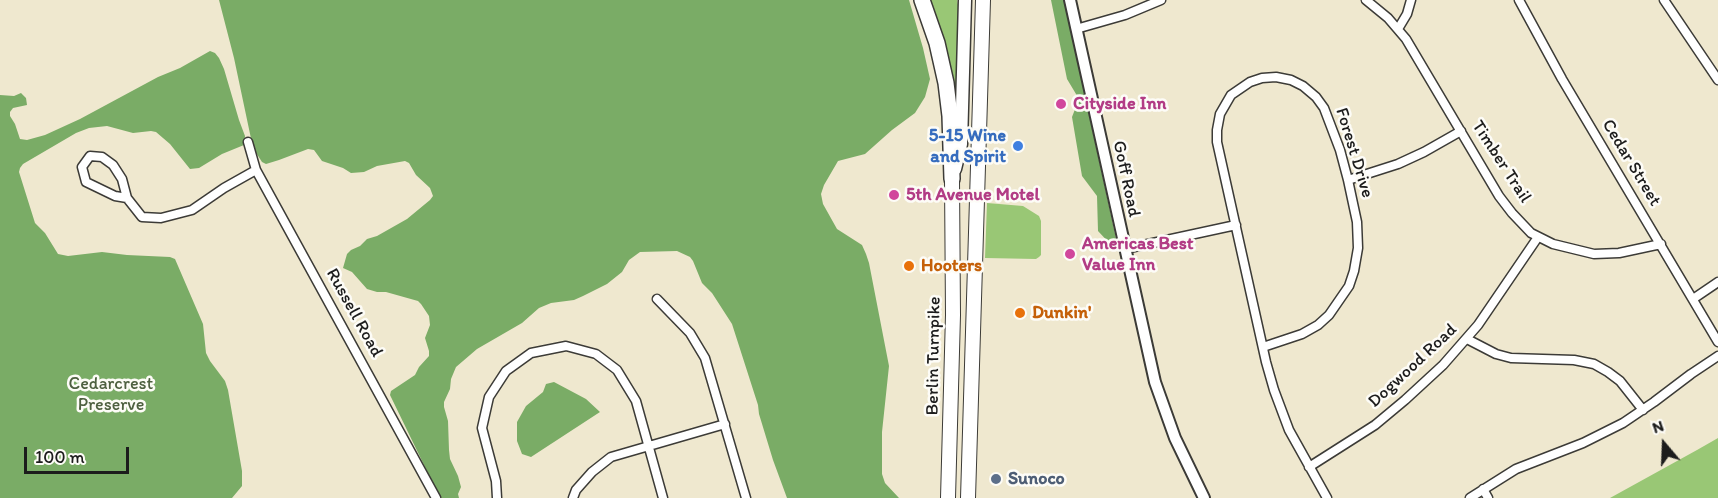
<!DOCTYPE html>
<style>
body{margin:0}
#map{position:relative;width:1718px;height:498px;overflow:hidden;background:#efe8cf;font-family:Itim,sans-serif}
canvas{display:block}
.north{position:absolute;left:1634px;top:414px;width:60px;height:60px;-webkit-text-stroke:4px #fdfcf7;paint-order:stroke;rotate:341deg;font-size:16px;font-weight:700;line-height:24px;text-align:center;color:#1c1c1c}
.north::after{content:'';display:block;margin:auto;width:21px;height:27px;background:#1c1c1c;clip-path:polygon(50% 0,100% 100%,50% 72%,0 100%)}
.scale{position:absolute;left:24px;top:447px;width:105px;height:27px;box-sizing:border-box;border:3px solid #1c1c1c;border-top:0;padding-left:8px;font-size:18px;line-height:21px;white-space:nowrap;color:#1c1c1c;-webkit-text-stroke:4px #fdfcf7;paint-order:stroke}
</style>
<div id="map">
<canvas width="1718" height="498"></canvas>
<div class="north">N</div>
<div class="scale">100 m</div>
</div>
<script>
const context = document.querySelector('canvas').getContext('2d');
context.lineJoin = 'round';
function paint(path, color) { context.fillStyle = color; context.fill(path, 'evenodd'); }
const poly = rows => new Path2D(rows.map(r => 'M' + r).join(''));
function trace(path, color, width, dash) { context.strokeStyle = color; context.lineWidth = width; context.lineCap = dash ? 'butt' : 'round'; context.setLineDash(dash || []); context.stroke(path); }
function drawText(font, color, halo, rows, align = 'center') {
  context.font = font + ' Itim,sans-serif'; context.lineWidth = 5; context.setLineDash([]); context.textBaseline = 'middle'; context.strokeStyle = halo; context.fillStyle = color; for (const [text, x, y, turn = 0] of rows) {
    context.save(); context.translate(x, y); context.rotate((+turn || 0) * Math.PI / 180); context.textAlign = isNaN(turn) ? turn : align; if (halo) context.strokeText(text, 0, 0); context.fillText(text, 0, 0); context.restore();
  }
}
paint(poly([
 [930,0,957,0,960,14,957,130,946,54],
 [987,203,1023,206,1039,216,1041,221,1041,255,1039,257,1036,259,985,258],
 [1718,438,1718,498,1610,498,1697,450]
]), '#99c775');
paint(poly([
 [219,0,909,0,923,48,930,79,925,97,915,113,892,130,865,154,838,161,824,185,821,194,823,204,837,229,862,245,866,254,869,263,889,366,882,432,882,474,885,483,899,498,787,498,773,460,759,414,758,405,732,324,712,293,702,283,693,261,690,257,677,251,640,252,629,260,622,272,607,284,583,296,574,300,551,303,539,308,522,323,477,349,456,367,451,379,450,389,444,402,444,407,448,421,449,450,450,459,458,476,461,487,458,494,459,498,440,498,390,395,391,391,415,375,419,367,429,356,429,351,425,338,430,325,429,316,421,304,418,301,386,292,377,292,367,289,352,272,343,268,347,254,351,250,360,246,367,239,377,236,407,219,430,200,433,196,430,188,416,175,409,163,405,161,377,166,364,172,351,173,343,168,322,161,314,150,308,149,279,160,266,164,262,162,253,148,234,58],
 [1051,0,1064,0,1117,243,1112,246,1098,231,1097,196,1082,176,1072,117,1079,99,1067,79],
 [210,51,215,53,219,58,224,69,239,120,245,136,244,145,222,154,199,168,190,169,170,144,156,132,151,131,133,133,107,126,89,128,76,133,23,164,20,168,19,172,35,223,45,233,58,254,68,256,102,252,127,255,170,257,175,259,203,324,206,353,210,361,225,381,228,390,242,471,242,486,232,498,0,498,0,95,14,96,21,93,26,98,27,105,13,108,10,112,10,116,15,124,20,139,27,140,45,135,80,119,158,77,180,68],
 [554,382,586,399,600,412,531,457,522,454,517,441,517,422,526,406,543,392,546,384]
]), '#7aac66');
const minor = poly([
 [1366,0,1388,18,1406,39,1499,196,1512,213,1531,233,1553,244,1594,254,1619,253,1661,244],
 [1519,0,1562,79,1718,342],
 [1664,0,1718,80],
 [1076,29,1125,15,1161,0],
 [1398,29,1407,14,1411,0],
 [248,142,256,170,436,498],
 [1348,180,1398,164,1424,152,1461,131],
 [127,198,122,179,113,165,102,157,90,156,82,167,86,182,115,196,127,198,142,217,161,218,192,210,224,188,256,170],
 [1125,249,1236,225],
 [657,299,690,333,705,358,746,498],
 [1693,299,1718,282],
 [1467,339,1496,354,1511,358,1574,360,1594,364,1608,372,1620,381,1643,410],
 [1263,347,1302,334,1318,325,1329,315,1349,286,1354,271,1358,248,1357,222,1348,180,1340,150,1324,108,1316,97,1303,86,1291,80,1276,77,1262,78,1250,82,1231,95,1220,114,1217,130,1217,142,1266,362,1274,390,1289,430,1327,498],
 [1309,467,1375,425,1405,400,1443,365,1478,325,1538,237],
 [1483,489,1488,498],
 [497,498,496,481,482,428,489,397,506,371,531,353,566,346,596,354,617,370,636,401,663,498],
 [573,498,576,490,592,472,611,457,725,424],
 [1470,498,1516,469,1583,443,1623,423,1654,402,1691,374,1718,356]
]);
const tertiary = poly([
 [1070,0,1155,382,1175,438,1204,498]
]);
const secondary = poly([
 [955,169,961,144,965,0]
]);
const trunk = poly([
 [948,498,953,315,952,179],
 [968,498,983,0]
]);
const motorway = poly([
 [922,0,937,43,946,83,950,116,952,179]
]);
trace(minor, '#3c3b37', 11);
trace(tertiary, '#3c3b37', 14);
trace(secondary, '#3c3b37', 15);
trace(trunk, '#3c3b37', 16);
trace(motorway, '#3c3b37', 18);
trace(minor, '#fff', 8);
trace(tertiary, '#fff', 10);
trace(secondary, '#fff', 12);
trace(trunk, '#fff', 14);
trace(motorway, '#fff', 15);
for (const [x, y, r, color] of [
 [1061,104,6,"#d1479c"],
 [1018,146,6,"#3f7fe0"],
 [894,195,6,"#d1479c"],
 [1070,254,6,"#d1479c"],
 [909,266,6,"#e8710a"],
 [1020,313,6,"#e8710a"],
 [996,479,6,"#5c6f8a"]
]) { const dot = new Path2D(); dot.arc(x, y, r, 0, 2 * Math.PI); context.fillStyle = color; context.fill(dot); trace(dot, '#fdfcf7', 2); }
drawText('bold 18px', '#b23c85', '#fdfcf7', [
 ["Cityside Inn",1073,104],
 ["5th Avenue Motel",906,195],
 ["Americas Best",1082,244],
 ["Value Inn",1082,265]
], 'left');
drawText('bold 18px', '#366cbe', '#fdfcf7', [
 ["5-15 Wine",1006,136],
 ["and Spirit",1006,157]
], 'right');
drawText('18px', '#1c1c1c', '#fdfcf7', [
 ["Forest Drive",1354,153,73],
 ["Timber Trail",1501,162,57],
 ["Cedar Street",1631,163,59],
 ["Goff Road",1126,179,78],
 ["Russell Road",354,313,61],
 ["Berlin Turnpike",934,356,-89],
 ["Dogwood Road",1413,366,-43]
]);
drawText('bold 18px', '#c56008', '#fdfcf7', [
 ["Hooters",921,266],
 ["Dunkin'",1032,313]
], 'left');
drawText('18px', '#4e6040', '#fdfcf7', [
 ["Cedarcrest",111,384],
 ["Preserve",111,405]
]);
drawText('bold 18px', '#4e5e75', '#fdfcf7', [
 ["Sunoco",1008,479]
], 'left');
</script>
